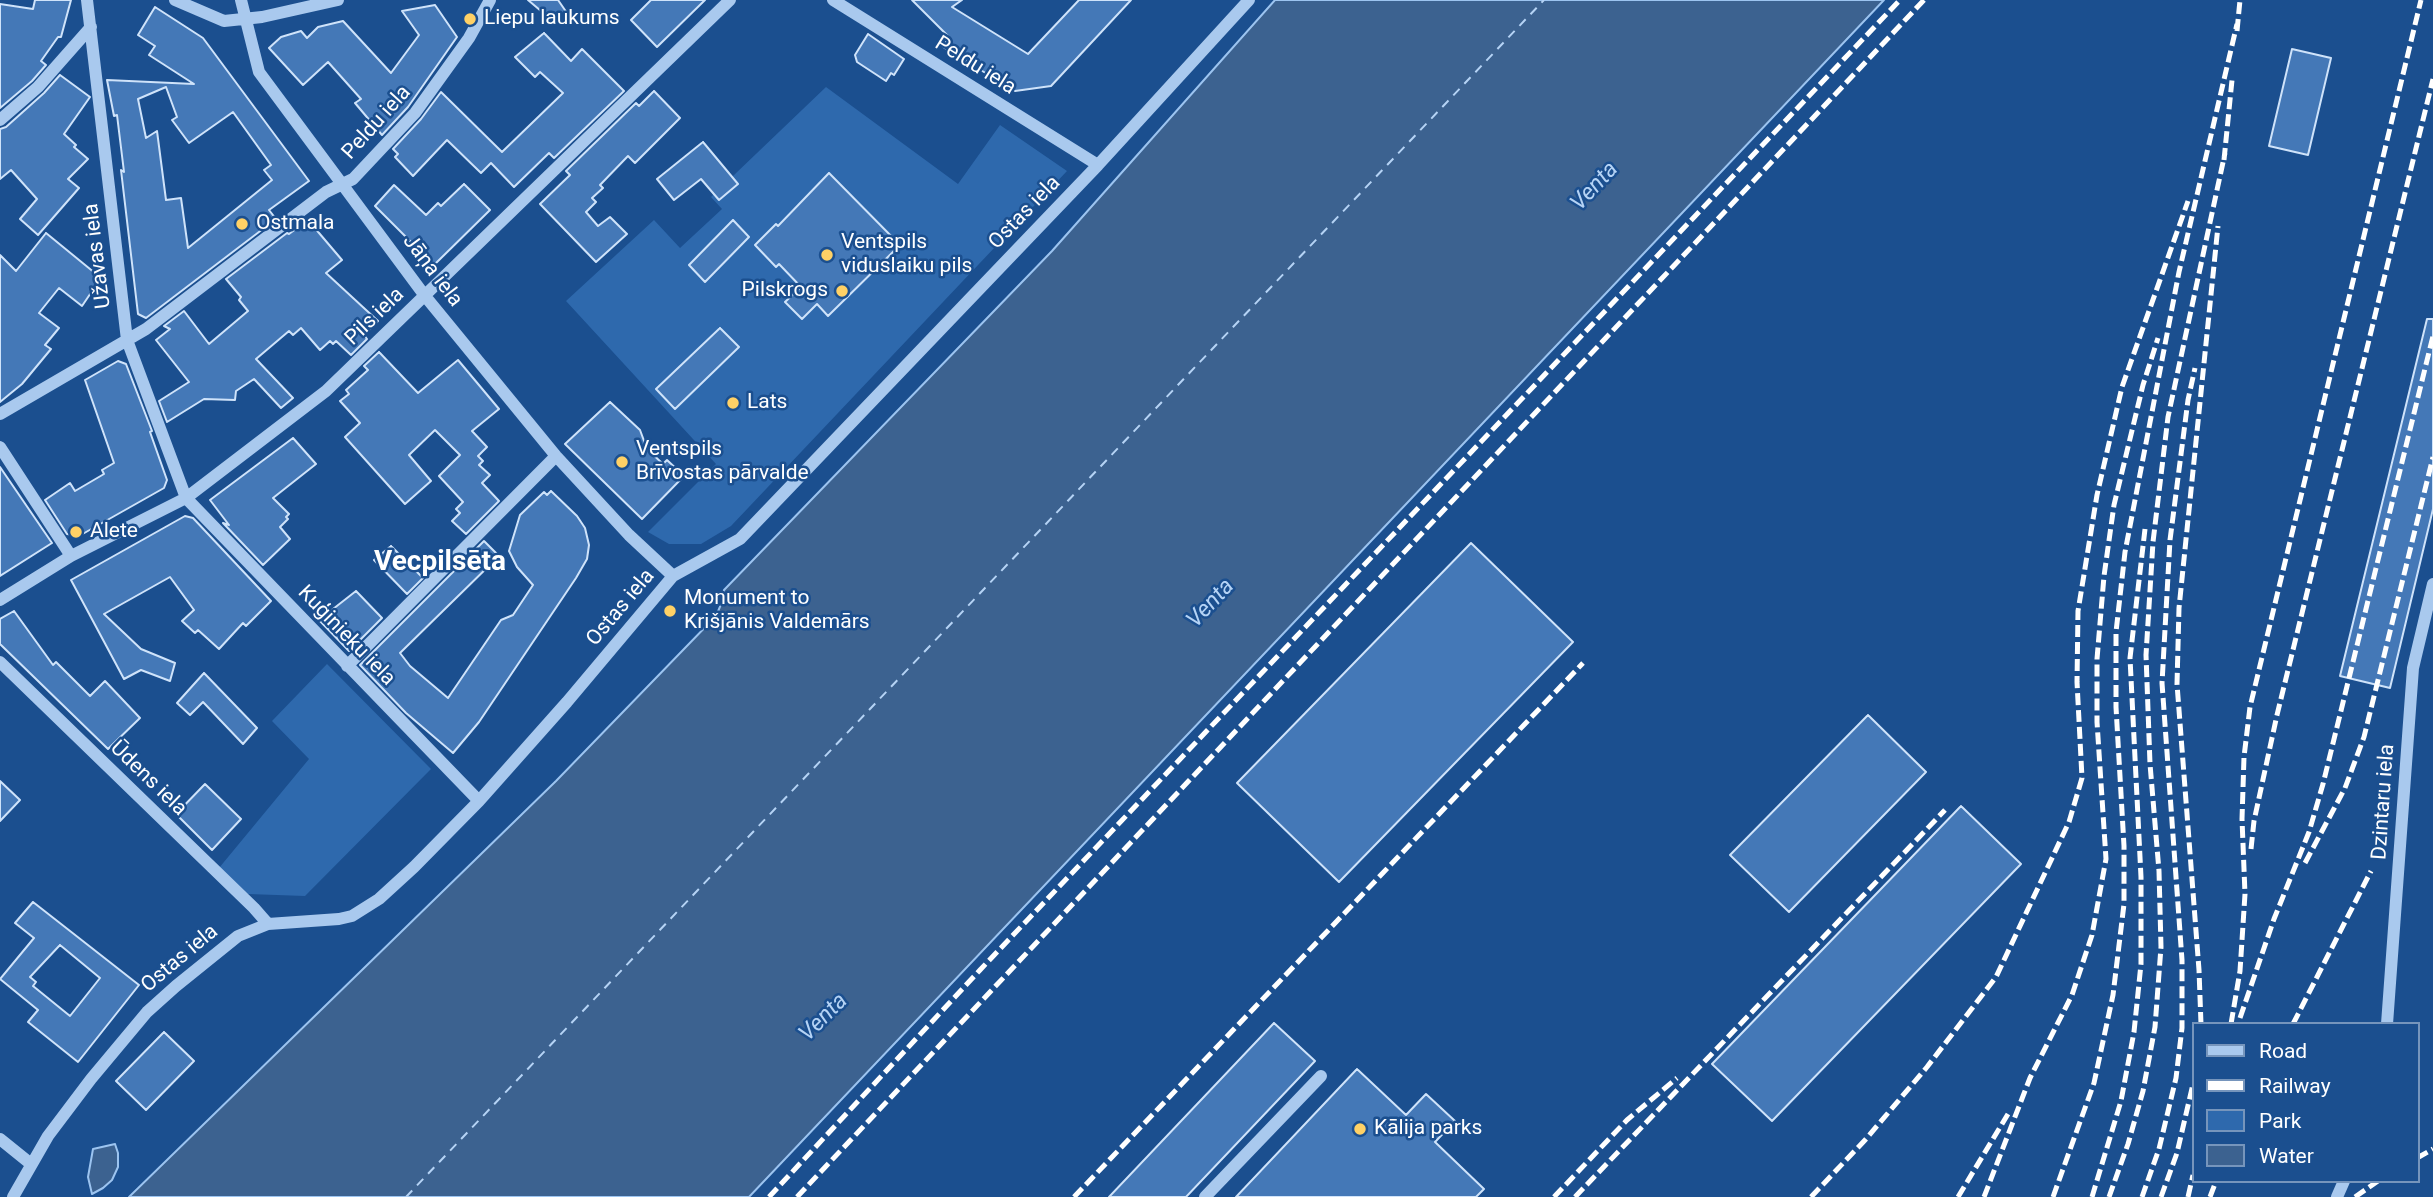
<!DOCTYPE html>
<meta charset="utf-8">
<style>
body{margin:0}
#map{position:relative;width:2433px;height:1197px;overflow:hidden;background:#1b4f8f;font-family:Roboto,sans-serif}
canvas{display:block}
.legend{position:absolute;left:2192px;top:1022px;width:228px;height:161px;box-sizing:border-box;background:#1b4f8f;border:2px solid #7695bc;margin:0;padding:9px 12px;list-style:none;font-size:21px;color:#fff}
.legend li{display:flex;align-items:center;gap:14px;height:35px}
.legend b{width:35px;border:2px solid #7695bc}
</style>
<div id="map">
<canvas width="2433" height="1197"></canvas>
<ul class="legend">
<li><b style="height:9px;background:#a9c9ee"></b>Road</li>
<li><b style="height:9px;background:#fff"></b>Railway</li>
<li><b style="height:19px;background:#2e69ad"></b>Park</li>
<li><b style="height:19px;background:#3c6290"></b>Water</li>
</ul>
</div>
<script>
const context = document.querySelector('canvas').getContext('2d');
context.lineJoin = 'round';
function paint(path, color) { context.fillStyle = color; context.fill(path, 'evenodd'); }
const poly = rows => new Path2D(rows.map(r => 'M' + r).join(''));
function trace(path, color, width, dash) { context.strokeStyle = color; context.lineWidth = width; context.lineCap = dash ? 'butt' : 'round'; context.setLineDash(dash || []); context.stroke(path); }
function drawText(font, color, halo, rows, align = 'center') {
  context.font = font + ' Roboto,sans-serif'; context.lineWidth = 5; context.setLineDash([]); context.textBaseline = 'middle'; context.strokeStyle = halo; context.fillStyle = color; for (const [text, x, y, turn = 0] of rows) {
    context.save(); context.translate(x, y); context.rotate((+turn || 0) * Math.PI / 180); context.textAlign = isNaN(turn) ? turn : align; if (halo) context.strokeText(text, 0, 0); context.fillText(text, 0, 0); context.restore();
  }
}
paint(poly([
 [826,87,958,184,1000,125,1067,171,731,526,701,544,669,544,648,532,716,464,566,301,654,220,680,248,722,209,711,197],
 [327,664,431,769,305,896,248,894,219,868,309,759,272,721]
]), '#2e69ad');
const water = poly([
 [1275,0,1884,0,749,1197,129,1197,556,781,716,616,722,602,724,590,1052,251,1275,0],
 [115,1144,118,1153,118,1167,112,1180,103,1188,92,1194,88,1177,93,1149,115,1144]
]);
paint(water, '#3c6290');
trace(water, '#9cc4f0', 2);
trace(poly([
 [406,1197,1544,0]
]), '#b5d3f5', 2, [9, 7]);
const building = poly([
 [35,0,71,0,61,37,58,37,41,61,46,65,32,81,0,108,0,4,33,9,35,0],
 [528,0,558,0,567,13,554,22,528,0],
 [651,0,705,0,657,47,631,20,651,0],
 [912,0,962,0,952,7,1028,54,1079,0,1131,0,1051,86,1015,91,943,47,949,37,912,0],
 [435,5,457,37,408,107,382,135,355,103,361,99,328,62,303,85,269,48,281,37,301,31,307,38,318,27,343,21,391,73,419,35,402,11,435,5],
 [155,7,203,38,309,181,269,210,276,219,146,318,138,314,121,170,124,172,117,115,114,116,107,80,194,84,149,55,155,46,138,35,155,7],
 [166,87,177,117,172,120,189,143,233,112,271,165,264,170,272,180,188,248,181,198,166,200,157,131,146,138,138,99,166,87],
 [544,33,571,61,582,49,624,91,554,158,549,153,514,187,491,163,481,173,447,140,413,176,395,157,398,154,393,149,421,119,441,92,502,152,563,93,540,72,535,77,515,57,544,33],
 [868,34,904,59,894,75,891,73,886,81,857,62,855,55,868,34],
 [2292,49,2331,58,2308,155,2269,146,2292,49],
 [60,75,90,97,64,134,76,145,74,147,88,159,68,179,79,188,38,235,20,219,37,199,11,170,0,179,0,129,6,127,44,93,60,75],
 [654,91,680,118,635,163,628,156,600,185,603,188,592,198,596,202,586,212,598,226,610,217,627,234,596,262,540,204,570,175,566,171,636,103,639,106,654,91],
 [703,142,738,184,719,200,701,179,674,200,657,179,703,142],
 [829,173,900,245,828,316,817,304,802,319,785,302,801,287,779,264,776,267,755,245,776,224,778,226,829,173],
 [464,184,490,210,434,265,375,206,394,185,426,215,438,203,441,206,464,184],
 [308,220,342,260,326,273,378,321,364,335,367,339,351,355,336,341,333,344,330,341,320,350,301,328,293,335,289,331,256,359,293,398,281,408,254,379,236,391,235,400,204,399,167,422,159,401,189,382,156,340,170,329,164,326,184,311,209,344,248,311,239,300,241,297,226,279,287,233,289,234,308,220],
 [733,220,749,237,705,282,689,265,733,220],
 [46,233,101,278,82,306,59,288,39,313,59,328,45,345,51,349,22,384,0,402,0,255,16,271,46,233],
 [2427,319,2433,319,2433,509,2390,688,2340,676,2427,319],
 [720,328,739,347,675,409,656,389,720,328],
 [379,352,418,393,458,360,499,409,472,431,487,447,478,456,483,461,479,465,490,475,482,483,499,501,466,534,452,521,460,513,456,509,463,502,439,476,460,455,435,430,409,455,431,481,405,504,345,437,360,423,340,401,349,394,346,390,368,370,364,366,379,352],
 [118,361,126,364,152,431,150,432,167,480,164,488,79,536,67,534,45,500,70,483,75,491,104,474,102,470,114,463,85,380,118,361],
 [610,402,640,430,647,449,663,464,667,460,684,476,642,519,565,444,610,402],
 [293,438,316,464,273,498,289,514,286,517,288,519,280,527,290,539,263,565,223,523,229,525,210,500,293,438],
 [0,467,52,543,0,576,0,467],
 [551,491,577,516,585,528,589,545,587,559,576,578,479,722,453,753,406,713,360,665,484,541,499,556,400,653,410,666,448,698,501,620,513,615,533,585,517,567,509,551,520,515,544,492,547,495,551,491],
 [185,516,193,518,271,601,246,626,243,623,219,649,198,630,195,633,182,621,194,610,170,577,104,614,141,649,175,663,170,681,141,670,124,679,71,580,185,516],
 [1471,543,1573,642,1339,882,1237,783,1471,543],
 [391,546,423,578,407,594,374,560,391,546],
 [356,591,382,618,349,651,319,620,356,591],
 [14,611,53,665,56,662,90,696,105,681,140,718,108,749,0,644,0,619,14,611],
 [204,673,257,728,243,744,203,702,190,715,177,703,204,673],
 [1868,715,1926,772,1789,912,1730,855,1868,715],
 [0,781,20,800,0,821,0,781],
 [205,784,241,819,212,850,176,814,205,784],
 [1961,806,2021,864,1772,1121,1712,1064,1961,806],
 [33,902,139,985,78,1062,28,1022,38,1010,0,979,34,938,15,923,33,902],
 [60,945,100,978,70,1016,33,986,36,982,30,977,60,945],
 [1274,1023,1315,1061,1186,1197,1109,1197,1274,1023],
 [164,1032,194,1061,146,1110,116,1081,164,1032],
 [1357,1069,1406,1115,1426,1094,1455,1121,1435,1142,1484,1189,1476,1197,1236,1197,1357,1069]
]);
paint(building, '#4478b7');
trace(building, '#cfe3fa', 2);
trace(poly([
 [87,0,127,340,186,498,479,801],
 [175,0,224,21,262,17,338,0],
 [241,0,259,72,425,296,556,456,629,535,673,576],
 [833,0,1098,165],
 [0,120,38,87,91,27],
 [0,414,146,329,326,192,353,179,415,113,469,38,490,0],
 [0,447,71,556],
 [0,600,71,556,186,498,326,391,730,0],
 [0,662,254,908,268,924],
 [347,666,556,456],
 [2387,1024,2413,668,2433,584],
 [0,1139,31,1164],
 [13,1197,48,1136,91,1079,147,1012,176,986,238,936,268,924,339,919,352,916,379,899,414,867,479,801,567,702,673,576,740,539,1098,165,1249,0],
 [1205,1197,1321,1076],
 [2337,1197,2344,1181]
]), '#a9c9ee', 12);
trace(poly([
 [2237,31,2240,0],
 [2224,160,2232,80],
 [2251,849,2254,821,2277,715,2433,79],
 [2305,863,2345,788,2364,737,2433,457],
 [2240,1018,2274,919,2309,832,2323,784,2433,336],
 [2201,1024,2199,970,2177,684,2179,608,2218,226],
 [2231,1024,2240,971,2245,894,2242,819,2244,757,2250,707,2421,0],
 [2293,1024,2371,871],
 [2417,1158,2433,1149],
 [769,1197,980,970,1900,0],
 [797,1197,1924,0],
 [1074,1197,1583,663],
 [1554,1197,1627,1120,1677,1078],
 [1575,1197,1945,810],
 [1811,1197,1866,1139,1927,1067,1996,977,2069,822,2082,778,2077,682,2078,611,2097,495,2122,387,2188,201],
 [1958,1197,2008,1114],
 [1984,1197,2030,1078,2072,995,2092,935,2106,859,2097,722,2097,659,2104,576,2114,505,2143,385,2158,338],
 [2053,1197,2094,1083,2113,995,2124,904,2124,846,2116,707,2116,632,2125,552,2179,272,2237,24],
 [2092,1197,2121,1101,2134,1032,2141,964,2141,877,2130,658,2145,529],
 [2109,1197,2128,1144,2143,1091,2155,1027,2161,947,2159,871,2150,764,2146,655,2153,542,2168,417,2225,153],
 [2142,1197,2159,1149,2176,1078,2182,1028,2182,960,2162,683,2170,540,2188,400,2195,368],
 [2161,1197,2177,1153,2193,1084],
 [2188,1197,2193,1175],
 [2210,1197,2216,1181],
 [2355,1197,2378,1181]
]), '#fff', 5, [12, 5]);
for (const [x, y, r, color] of [
 [470,19,7,"#ffd166"],
 [242,224,7,"#ffd166"],
 [827,255,7,"#ffd166"],
 [842,291,7,"#ffd166"],
 [733,403,7,"#ffd166"],
 [622,462,7,"#ffd166"],
 [76,532,7,"#ffd166"],
 [670,611,7,"#ffd166"],
 [1360,1129,7,"#ffd166"]
]) { const dot = new Path2D(); dot.arc(x, y, r, 0, 2 * Math.PI); context.fillStyle = color; context.fill(dot); trace(dot, '#1b4f8f', 2.5); }
drawText('21px', '#fff', '#1b4f8f', [
 ["Liepu laukums",484,19],
 ["Ostmala",256,224],
 ["Ventspils",841,243],
 ["viduslaiku pils",841,267],
 ["Pilskrogs",828,291,"right"],
 ["Lats",747,403],
 ["Ventspils",636,450],
 ["Brīvostas pārvalde",636,474],
 ["Alete",90,532],
 ["Monument to",684,599],
 ["Krišjānis Valdemārs",684,623],
 ["Kālija parks",1374,1129]
], 'left');
drawText('21px', '#fff', '#1b4f8f', [
 ["Peldu iela",975,66,32],
 ["Peldu iela",377,123,-48],
 ["Ostas iela",1025,213,-46],
 ["Užavas iela",98,256,-97],
 ["Jāņa iela",432,271,53],
 ["Pils iela",375,317,-44],
 ["Ostas iela",621,608,-50],
 ["Kuģinieku iela",346,636,46],
 ["Ūdens iela",148,779,44],
 ["Dzintaru iela",2384,802,-86],
 ["Ostas iela",180,959,-40]
]);
drawText('italic 23px', '#b5d3f5', '#1b4f8f', [
 ["Venta",1595,187,-47],
 ["Venta",1211,604,-47],
 ["Venta",824,1018,-45]
]);
drawText('bold 28px', '#fff', '#1b4f8f', [
 ["Vecpilsēta",440,563]
]);
</script>
